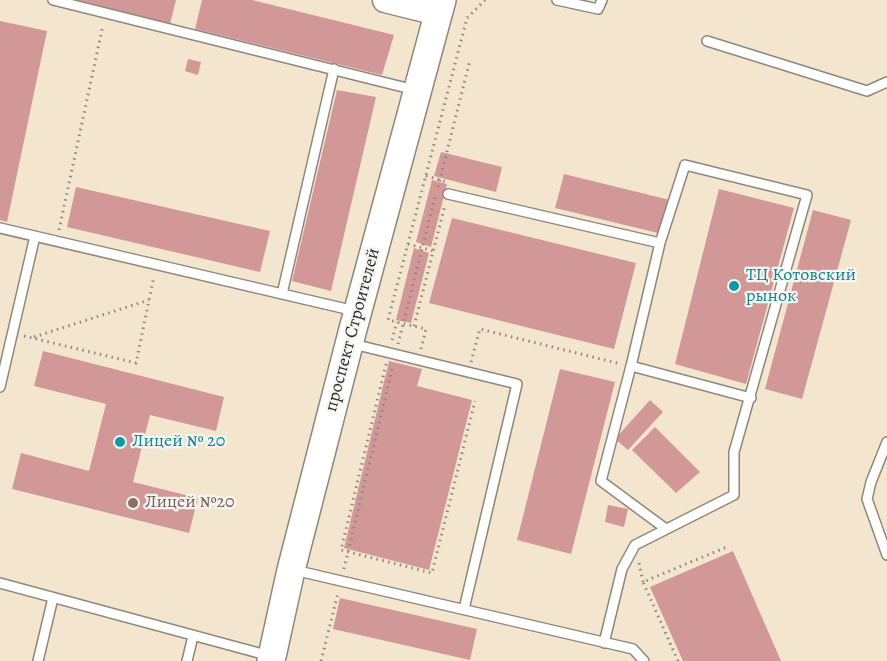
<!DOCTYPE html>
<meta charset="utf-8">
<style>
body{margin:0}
canvas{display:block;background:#f3e5ce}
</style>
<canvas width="887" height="661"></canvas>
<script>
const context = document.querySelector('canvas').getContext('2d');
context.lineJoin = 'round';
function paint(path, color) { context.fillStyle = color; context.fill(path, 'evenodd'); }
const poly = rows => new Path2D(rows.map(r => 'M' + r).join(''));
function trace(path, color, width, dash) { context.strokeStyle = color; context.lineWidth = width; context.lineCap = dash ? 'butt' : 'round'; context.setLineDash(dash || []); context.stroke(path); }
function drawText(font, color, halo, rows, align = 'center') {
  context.font = font + ' Alegreya,serif'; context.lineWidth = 4.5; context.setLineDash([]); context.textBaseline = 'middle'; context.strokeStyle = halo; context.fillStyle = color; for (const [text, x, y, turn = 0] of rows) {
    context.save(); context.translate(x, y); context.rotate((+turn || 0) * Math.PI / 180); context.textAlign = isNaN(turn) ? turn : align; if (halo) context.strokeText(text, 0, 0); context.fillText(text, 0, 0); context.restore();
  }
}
paint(poly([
 [77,0,176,0,170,24],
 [202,0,252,0,394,35,382,75,195,29],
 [0,21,47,31,7,222,0,220],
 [188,59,201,62,198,75,185,71],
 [337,90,376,97,331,291,292,281],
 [441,152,502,167,496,192,434,176],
 [564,174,670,200,662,234,555,208],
 [432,180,447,184,431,247,416,242],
 [76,187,270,231,260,272,67,227],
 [719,189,794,208,746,384,675,364],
 [813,210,851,220,802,399,765,389],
 [452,218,636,263,614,349,429,303],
 [414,248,429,253,411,323,396,320],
 [43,351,224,397,216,431,150,415,133,482,198,498,189,533,12,489,21,453,89,471,106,404,34,386],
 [389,361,422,369,417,386,472,400,429,570,344,548],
 [560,369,615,382,571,554,517,540],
 [650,400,663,412,628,450,615,439],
 [655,427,700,472,676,493,632,450],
 [608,505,628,509,624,527,605,522],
 [733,551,781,661,683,661,650,587],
 [340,598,477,629,470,660,333,629]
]), '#d19897');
const service = poly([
 [53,0,415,90],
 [557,0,598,9,602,0],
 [707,41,867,91,887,82],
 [448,194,660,243,631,366,601,481,666,529],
 [0,228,355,311],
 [282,294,334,69],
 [353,344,517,384,464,609],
 [631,366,751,398],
 [0,387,35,236],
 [887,442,871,482,867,499,887,555],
 [294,570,633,649,644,661],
 [0,583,270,656],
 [604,643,622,569,635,545,734,495,734,452,807,195,685,165,660,243],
 [38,661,53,598],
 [187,661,193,636]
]);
const tertiary = poly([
 [385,0,437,13]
]);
const secondary = poly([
 [271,661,291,570,353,329,442,0]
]);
trace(service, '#8f887c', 12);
trace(tertiary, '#8f887c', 27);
trace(secondary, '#8f887c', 30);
trace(poly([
 [426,176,447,182],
 [438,187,470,60],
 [59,230,103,25],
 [408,244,433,251],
 [414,326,445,205],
 [24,336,136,363,154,276],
 [34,337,149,300],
 [392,340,397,322],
 [398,344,435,197],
 [421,349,426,329,388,320,467,18,485,0],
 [471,362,480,329,621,364],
 [386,364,341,550,432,573,475,401],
 [639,563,643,582],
 [344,569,393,365],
 [321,661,338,593],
 [678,661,643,582,729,546]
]), '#8f887c', 3, [1.5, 4.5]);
trace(service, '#fff', 9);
trace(tertiary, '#fff', 24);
trace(secondary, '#fff', 27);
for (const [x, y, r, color] of [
 [734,286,6,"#0f9aa8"],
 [120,442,6,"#0f9aa8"],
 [133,503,6,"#8d6e63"]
]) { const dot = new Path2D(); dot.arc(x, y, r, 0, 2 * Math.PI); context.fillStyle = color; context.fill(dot); trace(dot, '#f6f6f2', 2); }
drawText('18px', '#0d838f', '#f6f6f2', [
 ["ТЦ Котовский",746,276],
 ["рынок",746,297],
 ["Лицей № 20",132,442]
], 'left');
drawText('18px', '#2b2b2b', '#f6f6f2', [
 ["проспект Строителей",353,330,-75]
]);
drawText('18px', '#785e54', '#f6f6f2', [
 ["Лицей №20",145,503]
], 'left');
</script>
